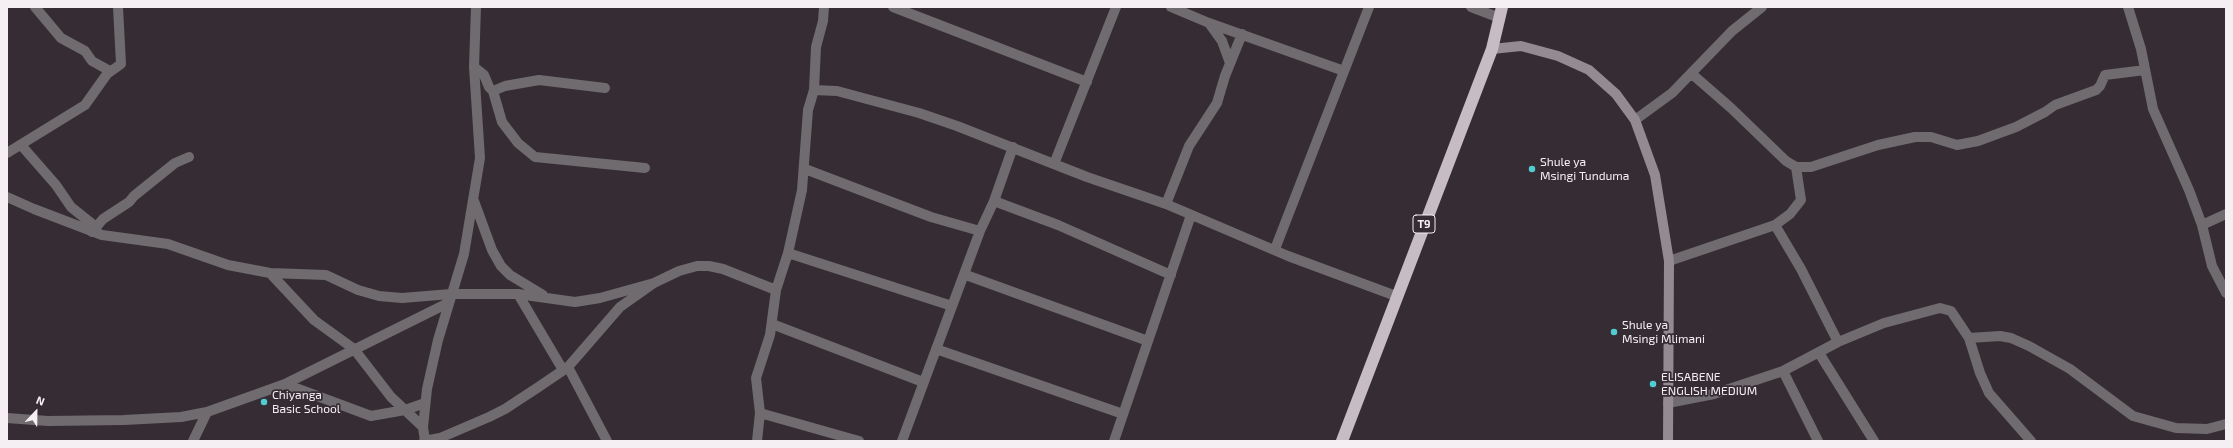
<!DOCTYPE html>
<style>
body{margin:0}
#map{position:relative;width:2233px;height:448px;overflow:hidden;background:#362d34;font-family:"Exo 2",sans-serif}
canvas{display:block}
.frame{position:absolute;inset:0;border:8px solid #f5eff4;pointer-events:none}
.north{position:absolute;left:16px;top:392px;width:40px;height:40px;-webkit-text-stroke:3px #362d34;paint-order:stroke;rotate:22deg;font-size:11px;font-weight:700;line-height:16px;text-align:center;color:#f5eff4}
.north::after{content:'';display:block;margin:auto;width:14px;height:18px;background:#f5eff4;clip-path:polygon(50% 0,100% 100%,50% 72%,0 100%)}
</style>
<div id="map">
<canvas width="2233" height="448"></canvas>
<div class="frame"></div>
<div class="north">N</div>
</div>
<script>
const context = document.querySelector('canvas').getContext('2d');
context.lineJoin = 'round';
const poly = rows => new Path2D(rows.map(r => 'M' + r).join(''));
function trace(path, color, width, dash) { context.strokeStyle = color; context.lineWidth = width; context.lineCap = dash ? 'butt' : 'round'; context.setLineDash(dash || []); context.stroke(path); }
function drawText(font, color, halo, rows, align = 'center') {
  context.font = font + ' "Exo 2",sans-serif'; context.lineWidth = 3.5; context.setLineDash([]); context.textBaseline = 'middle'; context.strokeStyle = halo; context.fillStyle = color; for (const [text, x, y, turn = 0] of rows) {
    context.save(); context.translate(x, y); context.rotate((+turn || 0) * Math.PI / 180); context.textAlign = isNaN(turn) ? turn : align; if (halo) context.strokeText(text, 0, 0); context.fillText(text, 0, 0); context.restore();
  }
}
trace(poly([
 [35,7,61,38,85,51,92,61,110,71],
 [893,7,1087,82],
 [1171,7,1209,23,1344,71],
 [1471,7,1500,18],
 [2128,7,2141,49,2153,109,2189,190,2202,225,2212,266,2226,293],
 [1209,23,1222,41,1230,63],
 [474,67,484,75,489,87,493,91,505,86,539,80,605,88],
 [1692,74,1731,108,1786,161,1796,167,1811,167,1878,145,1915,137,1931,137,1957,145,1978,141,2016,127,2045,112,2055,105,2096,90,2100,86,2105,75,2145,70],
 [814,90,837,91,919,113,957,126,1087,177,1166,204,1288,256,1396,296],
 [493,91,502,122,518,143,535,157,645,168],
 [1635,120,1672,93,1732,31,1762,7],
 [21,145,56,185,71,207,96,227],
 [7,153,85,105,107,74,121,64,118,7],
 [1054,164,1116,7],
 [805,169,931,217,980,231],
 [7,197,34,209,102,235,168,244,228,265,270,273,326,275,358,290,379,296,402,298,451,294,518,294,575,302,600,298,654,283],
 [474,201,492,250,501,266,510,275,543,295],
 [994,201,1058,225,1171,275],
 [1166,204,1189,146,1217,103,1225,76,1242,34],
 [1775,225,1801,269,1838,342],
 [2202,225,2226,214],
 [92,232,103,219,129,202,134,196,175,163,189,157],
 [1275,249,1369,7],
 [788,253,952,306],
 [1669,261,1775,225,1790,214,1801,200,1796,167],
 [270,273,314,320,354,349,391,397,423,427],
 [966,275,1148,341],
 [518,294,563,370],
 [772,324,923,382],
 [1969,338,1980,373,1989,393,2031,441],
 [936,349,1123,414],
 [1819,353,1874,441],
 [568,367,607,441],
 [1783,371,1818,441],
 [285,384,371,416,405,410,425,403],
 [1668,403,1714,394,1783,371,1838,342,1884,323,1940,308,1951,311,1969,338,2000,336,2011,338,2029,346,2070,369,2133,416,2176,428,2207,429,2226,424],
 [760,413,859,441],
 [7,418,48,421,124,420,181,417,207,412,285,384,448,303],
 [193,441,207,412],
 [424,441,440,438,489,417,505,409,537,388,568,367,620,307,654,283,679,271,697,266,709,266,723,269,776,290],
 [425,441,423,427,427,389,438,340,464,254,480,158,474,67,476,7],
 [757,441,760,413,756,378,770,335,776,290,788,253,802,190,808,110,814,90,816,47,823,21,824,7],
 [902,441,980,231,994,201,1013,147],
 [1114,441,1191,215]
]), '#706b6e', 10);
trace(poly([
 [1492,49,1521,46,1558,56,1589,70,1616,94,1635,120,1655,175,1669,261,1668,441]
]), '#938b91', 10);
trace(poly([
 [1342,441,1492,49,1502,7]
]), '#c7bbc4', 12);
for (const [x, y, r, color] of [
 [1532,169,4,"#51ccd2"],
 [1614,332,4,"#51ccd2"],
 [1653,384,4,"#51ccd2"],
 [264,402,4,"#51ccd2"]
]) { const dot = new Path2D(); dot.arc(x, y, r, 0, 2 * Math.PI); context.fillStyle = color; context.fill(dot); trace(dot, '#362d34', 1.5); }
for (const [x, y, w] of [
 [1424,224,22]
]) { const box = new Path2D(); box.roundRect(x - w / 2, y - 9, w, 18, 3); context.fillStyle = '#362d34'; context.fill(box); trace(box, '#f5eff4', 1); }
drawText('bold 11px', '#f5eff4', null, [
 ["T9",1424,224]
]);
drawText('12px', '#f5eff4', '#362d34', [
 ["Shule ya",1540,162],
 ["Msingi Tunduma",1540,176],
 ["Shule ya",1622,325],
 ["Msingi Mlimani",1622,339],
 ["ELISABENE",1661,377],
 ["ENGLISH MEDIUM",1661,391],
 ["Chiyanga",272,395],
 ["Basic School",272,409]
], 'left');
</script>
